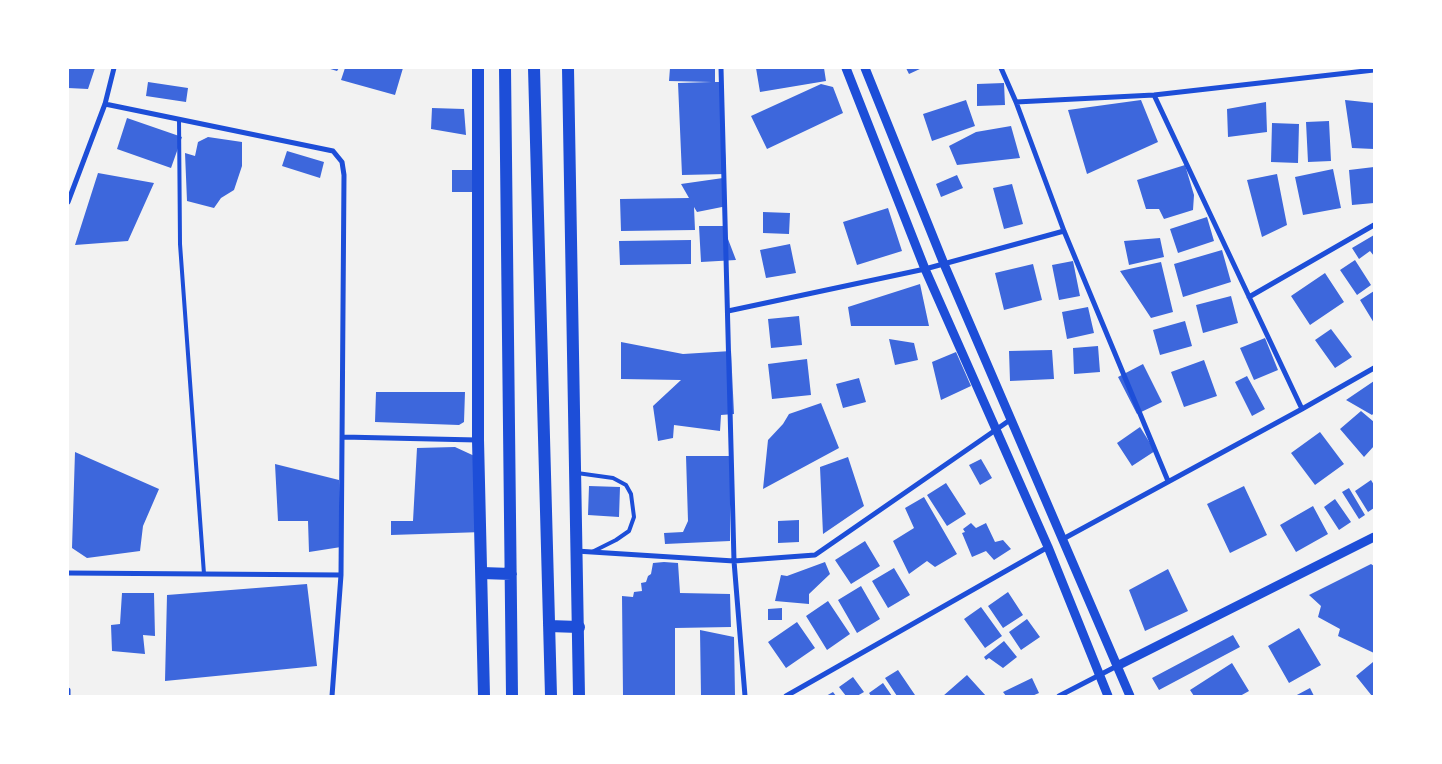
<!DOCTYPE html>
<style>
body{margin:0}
#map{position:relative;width:1442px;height:764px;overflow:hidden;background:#f2f2f2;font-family:Montserrat,sans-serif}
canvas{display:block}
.frame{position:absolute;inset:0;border:69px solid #fff;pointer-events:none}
</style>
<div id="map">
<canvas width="1442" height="764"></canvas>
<div class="frame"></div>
</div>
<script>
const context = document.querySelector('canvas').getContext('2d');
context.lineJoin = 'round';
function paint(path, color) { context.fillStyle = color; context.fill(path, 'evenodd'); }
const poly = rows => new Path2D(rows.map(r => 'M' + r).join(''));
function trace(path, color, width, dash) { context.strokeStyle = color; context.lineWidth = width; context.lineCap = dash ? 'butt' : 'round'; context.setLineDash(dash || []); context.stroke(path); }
paint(poly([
 [68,68,95,68,88,89,68,88],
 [327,68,339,68,337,71],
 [345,68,403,68,395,95,341,80],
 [670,68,715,68,715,82,722,82,726,174,682,175,678,83,712,82,669,81],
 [756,68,824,68,826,81,760,92],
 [906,68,922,68,909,74],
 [148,82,188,88,186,102,146,96],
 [1004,83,1005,105,977,106,977,84],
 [821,84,833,87,843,113,767,149,751,116],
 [966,100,975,126,932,141,923,114],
 [1141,100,1158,142,1087,174,1068,110],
 [1345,100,1374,103,1374,149,1352,148],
 [1266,102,1267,132,1228,137,1227,109],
 [432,108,464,109,466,135,431,129],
 [127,118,182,137,171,168,117,149],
 [1329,121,1331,161,1308,162,1306,122],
 [1272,123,1299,124,1298,163,1271,162],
 [1011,126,1020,158,957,165,949,146,976,132],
 [208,137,242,142,242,166,234,190,221,198,214,208,187,201,185,153,195,156,198,142],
 [287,151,324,162,320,178,282,166],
 [1185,165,1194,195,1193,210,1164,219,1159,209,1146,209,1137,180],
 [1374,167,1374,203,1352,205,1349,170],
 [1333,169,1341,208,1303,215,1295,177],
 [452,170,473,170,472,192,452,192],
 [98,173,154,183,128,241,75,245],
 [1277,174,1287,225,1262,237,1247,180],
 [957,175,963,188,941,197,936,184],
 [723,178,727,206,697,212,694,207,695,230,621,231,620,199,689,198,681,184],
 [1012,184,1023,224,1004,229,993,188],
 [888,208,902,251,857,265,843,222],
 [763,212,790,213,789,234,763,233],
 [1207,217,1214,241,1178,253,1170,229],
 [699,226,723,226,736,260,701,262],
 [1374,235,1374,256,1370,251,1359,259,1352,248],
 [1160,238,1164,257,1129,265,1124,241],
 [691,240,691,264,620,265,619,241],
 [790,244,796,273,766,278,760,250],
 [1222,250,1231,282,1183,297,1174,264],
 [1355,260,1371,285,1357,295,1340,270],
 [1073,261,1080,296,1059,300,1052,265],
 [1161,262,1173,312,1151,318,1120,271],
 [1033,264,1042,300,1004,310,995,273],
 [1325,273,1344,302,1310,325,1291,296],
 [920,284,929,326,851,326,848,307],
 [1374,291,1374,323,1360,300],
 [1231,296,1238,323,1203,333,1196,305],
 [1088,307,1094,333,1067,339,1062,312],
 [799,316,802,345,771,348,768,319],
 [1185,321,1192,346,1160,355,1153,330],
 [1331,329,1352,357,1335,368,1315,340],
 [1265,338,1278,370,1254,380,1240,348],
 [889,339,914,343,918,360,895,365],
 [621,342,683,354,731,351,734,414,721,415,720,431,674,425,673,438,658,441,653,406,681,380,621,379],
 [1098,346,1100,372,1074,374,1073,348],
 [1052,350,1054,379,1010,381,1009,351],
 [956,352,971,386,941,400,932,362],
 [807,359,811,395,772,399,768,364],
 [1204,360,1217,396,1184,407,1171,372],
 [1143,364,1162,402,1137,414,1118,377],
 [1247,376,1265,409,1252,416,1235,382],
 [859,378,866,402,843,408,836,384],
 [1374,381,1374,413,1372,415,1346,400],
 [376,392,465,392,464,422,459,425,375,422],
 [821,403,839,448,763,489,768,440,783,424,789,414],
 [1361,411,1374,422,1374,446,1364,457,1340,429],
 [1140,427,1155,451,1132,466,1117,443],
 [1320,432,1344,464,1315,485,1291,453],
 [455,447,481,459,483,532,391,535,391,521,413,521,417,448],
 [75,452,159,489,143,526,140,551,87,558,72,548],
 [686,456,730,456,730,541,665,544,664,533,683,532,688,521],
 [848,457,864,506,823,534,820,467],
 [981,459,992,478,980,485,969,465],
 [275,464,339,480,341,547,309,552,308,521,278,521],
 [1371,480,1374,485,1374,508,1368,512,1355,491],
 [946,483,966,514,947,526,927,495],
 [589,486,620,487,619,517,588,515],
 [1244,486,1267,535,1230,553,1207,504],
 [1349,488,1365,515,1359,519,1342,492],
 [924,497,957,554,935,567,927,561,909,574,893,541,914,528,905,508],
 [1335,499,1351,522,1339,530,1324,507],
 [1313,506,1328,534,1296,552,1280,525],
 [799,520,799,542,778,543,778,521],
 [971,523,976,528,986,523,995,542,1003,540,1011,549,994,560,986,551,972,557,962,533,965,532,963,529],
 [865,541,880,566,851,584,835,560],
 [664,562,678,563,680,593,730,594,731,627,675,628,675,696,623,696,622,596,633,597,634,592,642,591,641,583,646,582,648,576,651,574,653,563],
 [825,562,830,574,809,594,809,604,775,601,781,575,787,576],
 [1371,564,1374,566,1374,653,1338,636,1340,629,1318,617,1321,606,1309,595],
 [894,568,910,595,888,608,872,581],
 [1168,569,1188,611,1145,631,1129,590],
 [307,584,317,666,165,681,167,595],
 [861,586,880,619,857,633,838,600],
 [1008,592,1023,615,1003,628,988,606],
 [122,593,154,593,155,636,143,635,145,654,112,651,111,625,120,624],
 [828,601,850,634,827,650,806,616],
 [981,607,1002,636,985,648,964,619],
 [782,608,782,620,768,620,768,609],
 [1027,619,1040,637,1021,650,1009,632],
 [797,622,815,648,786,668,768,642],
 [1299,628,1321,665,1289,683,1268,646],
 [700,630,734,637,735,696,701,696],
 [1233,635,1240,647,1159,690,1152,678],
 [1004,641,1017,657,1003,668,989,658,986,660,984,657],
 [1373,662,1374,663,1374,696,1372,696,1356,676],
 [1232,663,1249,691,1240,696,1194,696,1190,690],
 [898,670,915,695,913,696,897,696,885,678],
 [967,675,986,696,943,696],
 [853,677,864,692,857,696,846,696,839,687],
 [1032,678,1039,693,1032,696,1006,696,1003,692],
 [883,683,892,696,871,696,869,693],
 [1310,688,1314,696,1295,696],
 [833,692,836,696,826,696]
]), '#3d67dc');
trace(poly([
 [179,119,180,244,204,574],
 [577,473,613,478,626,485,631,494,634,517,629,531,616,540,592,552]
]), '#1d4ed8', 4);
trace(poly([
 [721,68,734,561,745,696],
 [1001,68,1016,102,1064,231,1168,481],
 [1154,95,1302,409],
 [1016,102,1154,95,1374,70],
 [105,104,333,151,342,162,344,175,341,575,332,696],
 [68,202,105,104,114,68],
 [1249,297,1374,225],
 [728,311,925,269,1064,231],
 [343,437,477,440],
 [1063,539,1302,409,1374,368],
 [576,551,734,561,815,555,1010,420],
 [68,573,341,575],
 [68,690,68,696],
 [786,696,1048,547],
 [1059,696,1117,666]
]), '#1d4ed8', 5);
trace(poly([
 [846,68,925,269,1048,547,1108,696],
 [865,68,944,264,1130,696],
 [1117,666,1374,537]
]), '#1d4ed8', 9);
trace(poly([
 [478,68,478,440,484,696],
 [568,68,579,696]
]), '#1d4ed8', 12);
trace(poly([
 [505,68,512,696],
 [534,68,551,696],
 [482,573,511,574],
 [549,626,579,627]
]), '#1d4ed8', 12);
</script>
